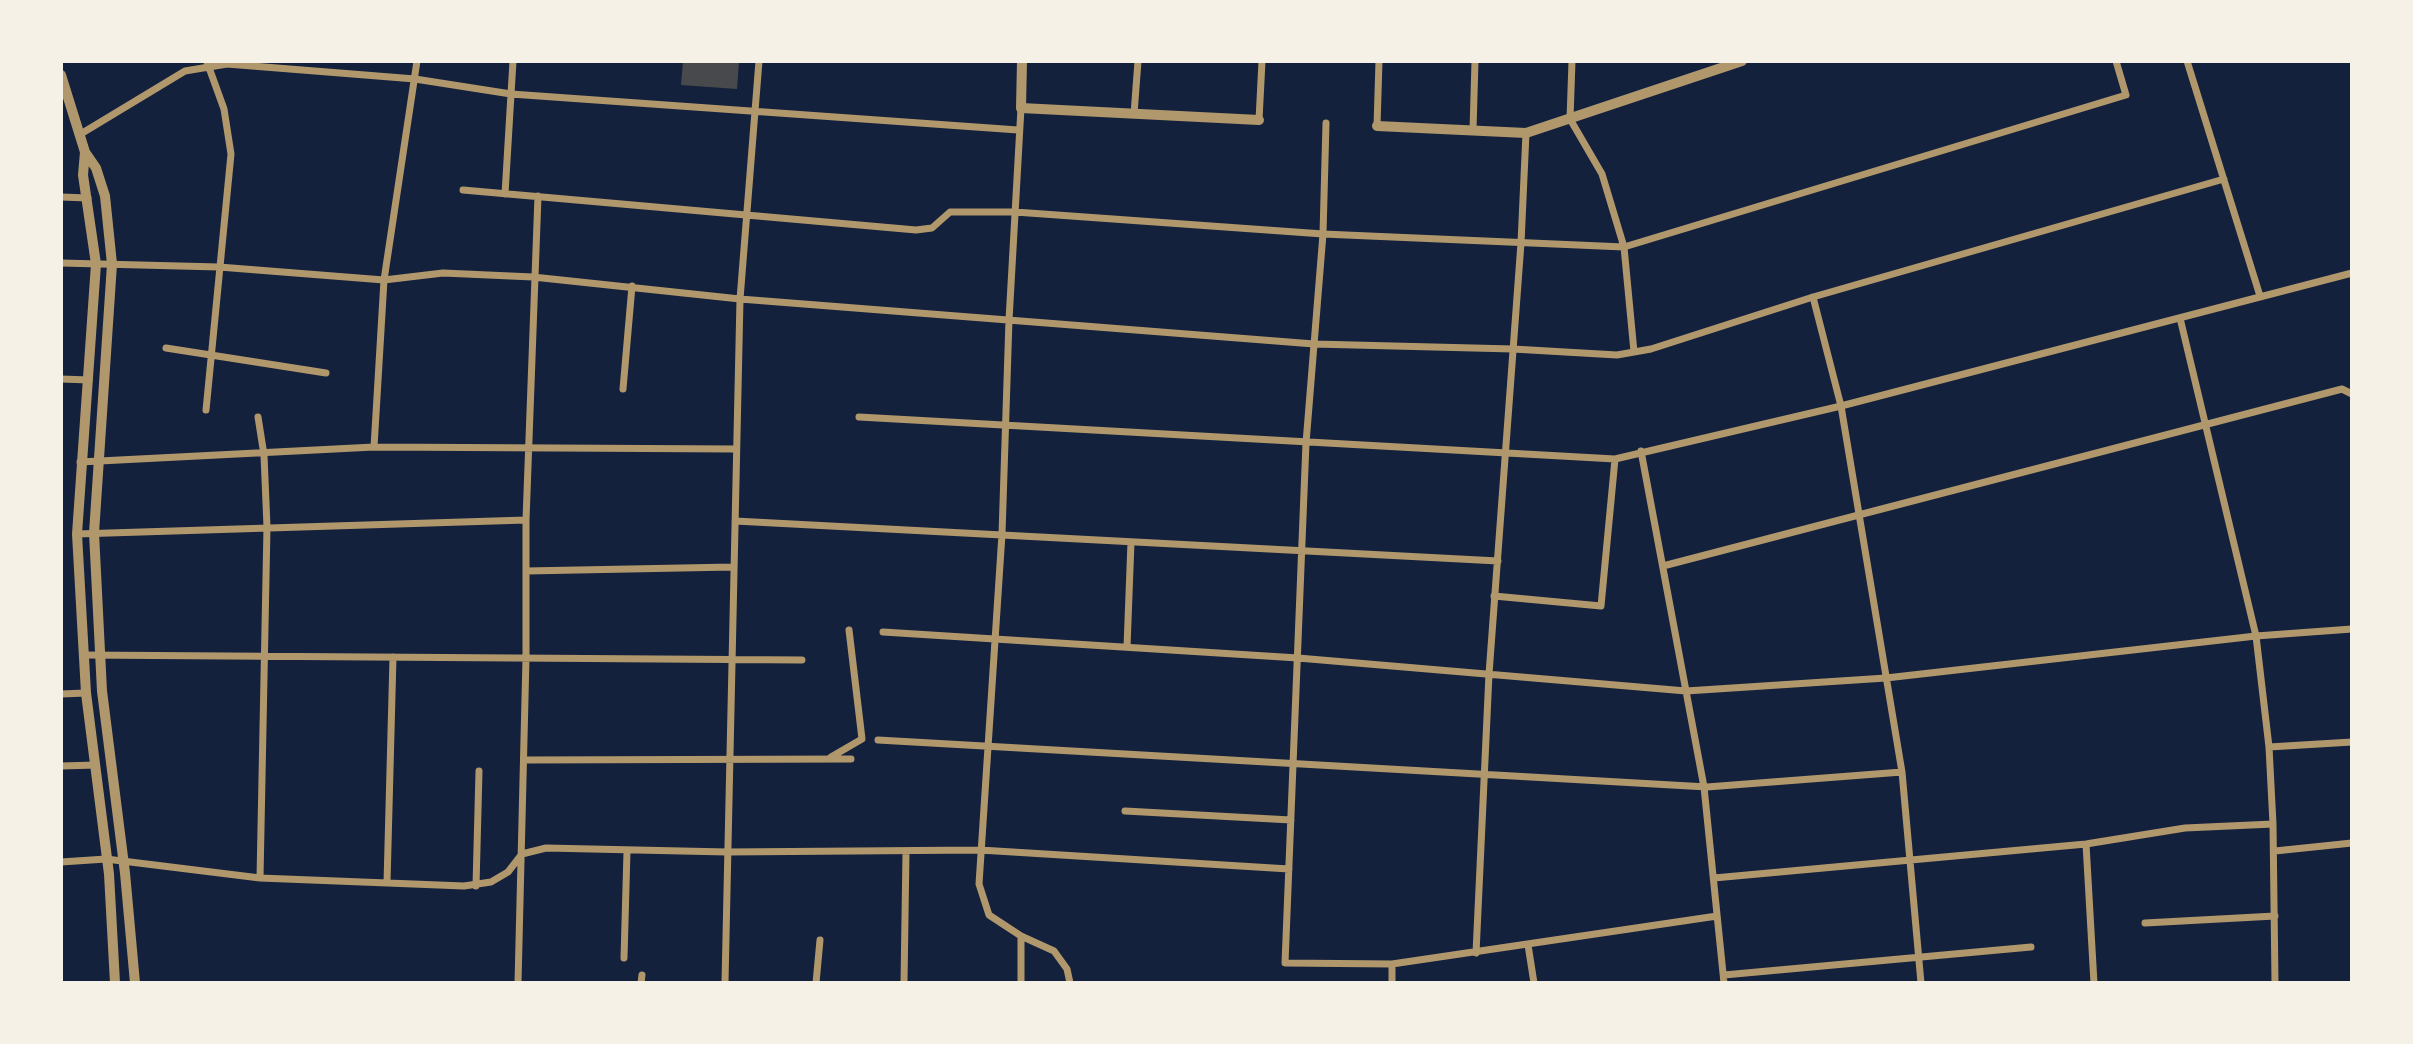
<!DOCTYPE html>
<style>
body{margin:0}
#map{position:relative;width:2413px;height:1044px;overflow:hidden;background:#14213d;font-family:Inter,sans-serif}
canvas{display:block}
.frame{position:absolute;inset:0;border:63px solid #f6f1e7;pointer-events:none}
</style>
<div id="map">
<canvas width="2413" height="1044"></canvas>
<div class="frame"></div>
</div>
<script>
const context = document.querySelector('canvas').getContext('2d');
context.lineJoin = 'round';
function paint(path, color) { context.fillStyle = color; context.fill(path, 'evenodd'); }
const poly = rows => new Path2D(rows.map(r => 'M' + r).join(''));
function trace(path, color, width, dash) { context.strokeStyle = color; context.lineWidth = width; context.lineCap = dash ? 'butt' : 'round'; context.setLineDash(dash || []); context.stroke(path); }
paint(poly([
 [683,61,739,61,737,89,681,85]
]), '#48494c');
trace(poly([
 [1572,61,1570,119,1602,174,1624,247,1634,352],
 [2187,61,2260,296],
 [1021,108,1009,320,1002,534,979,884,989,915,1021,936,1054,951,1067,969,1070,983],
 [1134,114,1138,61],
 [1259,120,1262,61],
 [1326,123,1323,234,1306,443,1285,963,1392,964,1717,916],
 [1377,126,1379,61],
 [1473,130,1475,61],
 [79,135,185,71,227,64,415,79,511,94,1018,130],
 [463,190,916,230,932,228,950,212,1015,212,1323,234,1624,247,2126,95,2116,61],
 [505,194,513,61],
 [61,197,88,198],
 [61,263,219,267,384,280,443,273,533,277,740,299,1314,344,1513,349,1617,355,1651,349,1813,297,2224,179],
 [1813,297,1841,406,1902,772,1921,983],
 [2180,318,2256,636,2269,747,2273,824,2275,983],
 [166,348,326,373],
 [61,379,89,380],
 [623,389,632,286],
 [206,410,231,154,224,109,207,62],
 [258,417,264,455,267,527,260,878],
 [859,417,1615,459,1841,406,2352,273],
 [374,447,384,280,417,61],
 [1641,451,1704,787,1724,983],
 [80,462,374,447,735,449],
 [735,521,1498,561],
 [77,534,526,520],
 [1663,566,2342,389,2352,394],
 [526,571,733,567],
 [1494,596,1601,606,1615,459],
 [883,632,1298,658,1686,691,1886,678,2256,636,2352,629],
 [1127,647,1131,542],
 [83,655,802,660],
 [61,694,86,693],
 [878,740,1707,787,1902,772],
 [2269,747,2352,742],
 [831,757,862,739,849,630],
 [524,760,851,759],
 [61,766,96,765],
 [1125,811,1291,820],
 [2086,844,2094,983],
 [2275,851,2352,843],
 [61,862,106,859,260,878,464,886,491,882,508,872,522,854,546,848,727,852,980,850,1289,869],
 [1714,878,2086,844,2185,828,2273,824],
 [387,883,393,657],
 [476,886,479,771],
 [2145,923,2275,916],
 [1528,945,1534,983],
 [1476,953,1489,674,1521,243,1526,133],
 [624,958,627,851],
 [1392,964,1392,983],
 [1724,975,2031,947],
 [518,983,526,658,526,520,538,196],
 [641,983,642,975],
 [725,983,740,299,759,61],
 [816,983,820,940],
 [904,983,906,852],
 [1021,983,1021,936]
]), '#b1986c', 7);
trace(poly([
 [1022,61,1021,108,1259,120],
 [61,75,85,152,96,168,105,196,112,264,94,533,102,691,125,873,135,983],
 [1377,126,1526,133,1742,61],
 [85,152,83,175,96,264,77,534,86,693,109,874,115,983]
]), '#b1986c', 10);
</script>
